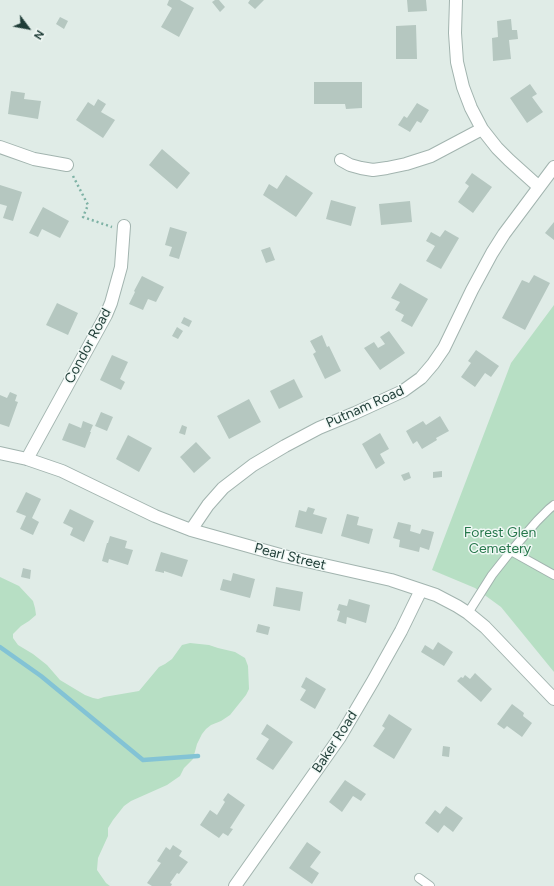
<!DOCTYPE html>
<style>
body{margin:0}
#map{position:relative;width:554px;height:886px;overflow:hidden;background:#e0ece7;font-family:Figtree,sans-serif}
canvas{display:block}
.north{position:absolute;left:8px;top:8px;width:40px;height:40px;-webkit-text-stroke:3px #f0f8f5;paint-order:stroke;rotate:122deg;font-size:11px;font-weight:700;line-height:16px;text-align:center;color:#1f3d37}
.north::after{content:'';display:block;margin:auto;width:14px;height:18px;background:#1f3d37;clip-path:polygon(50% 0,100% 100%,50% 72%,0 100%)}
</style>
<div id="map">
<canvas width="554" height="886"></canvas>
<div class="north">N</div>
</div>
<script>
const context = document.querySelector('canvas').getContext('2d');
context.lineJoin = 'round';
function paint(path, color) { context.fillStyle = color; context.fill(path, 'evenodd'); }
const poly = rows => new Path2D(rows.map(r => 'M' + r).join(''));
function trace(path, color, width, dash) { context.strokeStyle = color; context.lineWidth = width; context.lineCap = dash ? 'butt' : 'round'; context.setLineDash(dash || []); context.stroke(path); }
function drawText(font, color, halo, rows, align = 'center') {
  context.font = font + ' Figtree,sans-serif'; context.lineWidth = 3; context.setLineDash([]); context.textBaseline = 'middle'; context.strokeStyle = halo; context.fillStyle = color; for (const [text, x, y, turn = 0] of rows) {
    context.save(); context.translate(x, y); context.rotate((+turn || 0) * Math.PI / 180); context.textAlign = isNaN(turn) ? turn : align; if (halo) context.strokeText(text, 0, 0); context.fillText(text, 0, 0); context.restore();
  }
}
paint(poly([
 [554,305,554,672,501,607,475,588,432,570,511,363],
 [0,577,19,586,33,601,35,608,36,615,29,621,21,626,13,634,13,638,18,645,33,654,47,665,60,680,85,695,93,698,98,699,104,697,139,691,159,667,165,664,172,659,182,645,190,643,209,645,218,648,235,652,245,658,248,666,249,689,246,695,230,715,221,721,211,725,206,729,202,734,197,744,193,759,184,768,180,776,167,785,131,801,124,806,113,820,108,828,108,836,98,858,97,870,106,883,110,886,0,886]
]), '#b7dfc4');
trace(poly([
 [0,647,41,676,143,760,198,756]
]), '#83c3d5', 4.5);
paint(poly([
 [169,0,180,0,194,8,179,37,161,27,172,8,167,5],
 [215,0,219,0,225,7,220,12,212,2],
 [250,0,264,0,255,9,248,3],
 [407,0,426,0,427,11,408,12],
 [60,17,68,21,64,29,56,24],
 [511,19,512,30,517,30,518,39,509,40,511,59,493,61,492,38,498,37,497,21],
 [416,25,417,59,396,59,396,26],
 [314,82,362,82,362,108,346,109,345,104,314,104],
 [530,84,537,94,532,97,543,112,527,123,510,98],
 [11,91,25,93,24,99,41,101,38,119,8,114],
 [98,99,106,104,101,112,115,120,103,138,76,120,88,102,94,106],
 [417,103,429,110,421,123,417,121,410,132,398,125,404,116,407,118],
 [162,149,190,173,177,189,149,165],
 [472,173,492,187,473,213,458,202,469,186,465,183],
 [286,175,313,193,296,217,263,195,269,184,277,189],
 [0,185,22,192,13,221,3,218,7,206,0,204],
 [331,200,356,207,351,226,326,219],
 [410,201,412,222,381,225,379,204],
 [43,207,69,221,60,238,42,229,38,237,29,233],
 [554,222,554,240,545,233],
 [170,227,187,232,179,259,169,256,172,247,165,245],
 [445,230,459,238,441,269,426,261,435,246,426,241,431,232,440,237],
 [270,247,275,260,266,263,261,250],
 [534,275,550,283,525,330,502,318,522,280,529,283],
 [142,276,164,287,156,302,148,299,143,310,129,304,135,292,134,291],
 [400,283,428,299,412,327,401,321,404,315,395,310,400,302,391,298],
 [57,303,78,313,68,335,46,325],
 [184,317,192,321,189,327,181,323],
 [177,327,183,331,178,339,172,336],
 [389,331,405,353,380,370,364,348,374,342,378,348,385,344,380,337],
 [322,335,327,347,329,346,341,371,325,379,313,354,316,352,310,341],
 [476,350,499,366,491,377,485,373,475,387,461,377,471,363,468,361],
 [112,355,128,362,120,379,125,382,121,390,100,380],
 [294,379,303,397,279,409,270,391],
 [10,392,17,395,15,401,18,402,9,427,0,424,0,395,7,398],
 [249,399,261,422,229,439,217,416],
 [101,412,113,417,107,431,95,426],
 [440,416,449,431,436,438,437,440,422,449,417,441,413,444,406,431,423,421,426,425],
 [83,421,93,425,90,432,91,432,85,448,62,440,69,423,81,428],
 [182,425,187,427,185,435,179,433],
 [380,433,389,449,380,454,385,463,376,469,362,444],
 [128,435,152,448,139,472,116,459],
 [196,442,211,458,194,473,180,457],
 [442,471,442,477,433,478,433,472],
 [409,472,411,478,404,481,401,475],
 [26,492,41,499,32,518,39,522,33,535,20,529,26,516,16,512],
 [308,507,315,509,313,514,327,518,322,534,295,527,299,510,306,512],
 [70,509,94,521,84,542,70,535,73,528,63,523],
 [347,514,359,517,357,525,373,529,369,544,341,536],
 [398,522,411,525,410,531,420,534,422,529,434,532,429,550,420,547,419,552,399,547,400,540,393,538],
 [110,536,127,541,125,548,133,550,128,565,109,559,108,563,102,561,107,543,108,543],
 [161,552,188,560,182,577,164,571,164,573,155,571],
 [23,568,31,570,30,579,21,577],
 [233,573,255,579,250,598,220,590,223,579,231,581],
 [276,587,303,592,300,611,273,606],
 [349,599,370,605,366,623,347,617,346,624,337,621,340,611,337,610,339,604,347,606],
 [258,624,270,627,268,635,256,632],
 [438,642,453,652,444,666,421,652,425,645,433,650],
 [475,673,492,689,481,702,457,681,461,677,463,678,465,675,470,679],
 [306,677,326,689,315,709,300,700,306,690,301,687],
 [512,704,524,713,523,716,532,723,522,737,507,726,504,729,497,724],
 [389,714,412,729,394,759,373,746,385,728,382,726],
 [267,724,293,742,273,770,256,759,269,739,261,734],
 [443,746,450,747,449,757,442,756],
 [345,780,366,794,361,801,353,796,342,812,329,802],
 [228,793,245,805,230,828,233,829,228,836,223,833,219,838,200,825,210,810,217,815,225,802,223,800],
 [446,806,463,818,453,832,444,825,438,833,425,823,435,810,440,814],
 [307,842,321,852,310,867,319,873,312,884,289,868],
 [173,845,182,851,179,856,188,862,179,874,177,873,170,883,172,884,171,886,152,886,147,883,161,863,157,861,166,847,170,850]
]), '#b5c7c0');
const service = poly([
 [554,505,549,509,537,521,511,551,554,575],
 [468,613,492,575,511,551],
 [419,878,430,886]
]);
const minor = poly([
 [456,0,455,33,457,62,463,87,471,108,482,129,497,148,509,160,539,187],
 [0,147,34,159,67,165],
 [341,160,350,165,361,168,373,170,387,168,406,164,431,156,482,129],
 [0,453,27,459,62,471,155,516,191,530,284,556,391,580,436,595,457,606,468,613,485,627,554,699],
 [27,459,106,315,111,303,121,267,124,226],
 [191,530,208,505,223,488,253,465,285,446,319,428,355,413,403,391,421,378,433,364,444,348,472,290,492,253,504,234,554,167],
 [235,886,340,737,373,681,401,631,421,590]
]);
trace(service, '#a2b4af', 10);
trace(minor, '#a2b4af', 14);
trace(poly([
 [73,176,88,205,83,217,112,227]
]), '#7eb2a5', 2.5, [2, 3]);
trace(service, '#fff', 8);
trace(minor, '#fff', 12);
drawText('14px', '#1f3d37', '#f0f8f5', [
 ["Condor Road",88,346,-62],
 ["Putnam Road",365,407,-24],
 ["Pearl Street",290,557,14],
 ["Baker Road",335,742,-57]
]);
drawText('14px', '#26774b', '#f0f8f5', [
 ["Forest Glen",500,533],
 ["Cemetery",500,549]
]);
</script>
